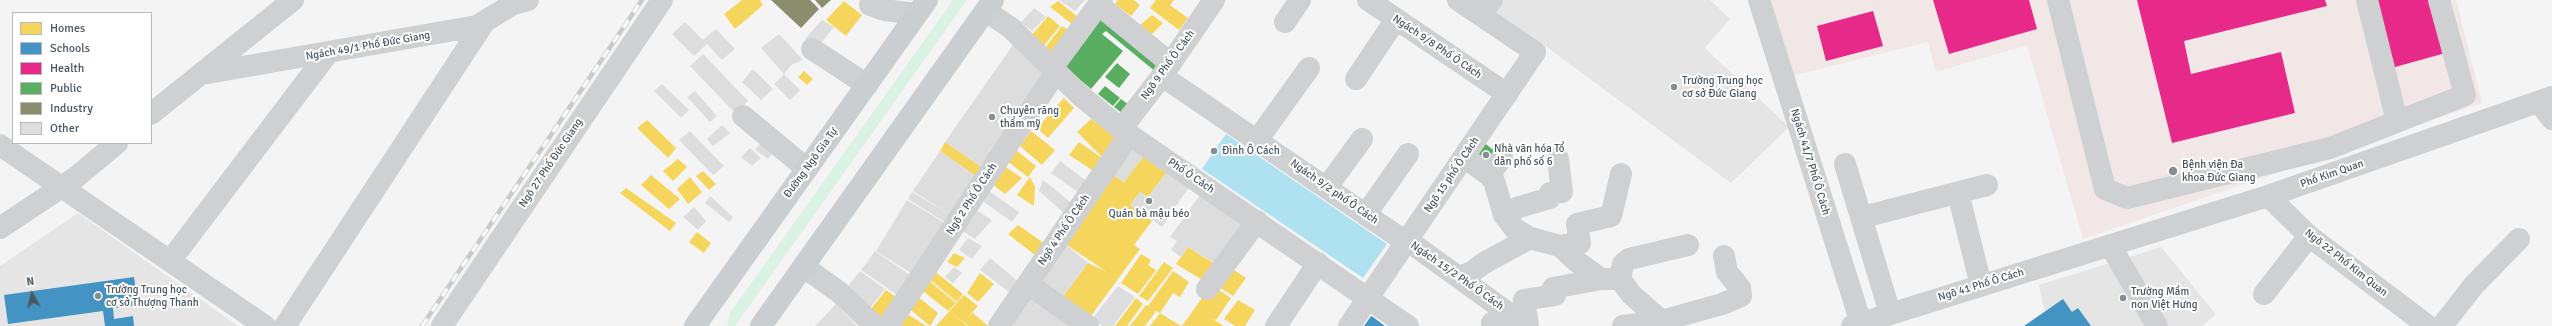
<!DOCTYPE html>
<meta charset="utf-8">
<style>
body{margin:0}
#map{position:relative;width:2552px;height:326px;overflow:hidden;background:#f4f4f4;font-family:Signika,sans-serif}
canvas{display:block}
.legend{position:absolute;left:12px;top:12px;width:140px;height:132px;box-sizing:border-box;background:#fff;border:1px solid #b7bbc0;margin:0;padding:5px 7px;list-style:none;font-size:12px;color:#4a5661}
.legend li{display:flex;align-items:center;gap:8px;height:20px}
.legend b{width:20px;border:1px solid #b7bbc0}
.north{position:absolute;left:12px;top:274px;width:40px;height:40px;-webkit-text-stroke:3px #fff;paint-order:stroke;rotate:352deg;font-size:11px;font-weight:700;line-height:16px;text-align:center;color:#4a5661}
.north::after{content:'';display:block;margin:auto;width:14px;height:18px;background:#4a5661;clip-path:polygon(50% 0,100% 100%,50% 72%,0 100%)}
</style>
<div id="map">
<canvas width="2552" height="326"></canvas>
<ul class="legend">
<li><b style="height:11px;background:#f6d55c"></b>Homes</li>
<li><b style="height:11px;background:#4393c3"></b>Schools</li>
<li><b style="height:11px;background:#e7298a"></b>Health</li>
<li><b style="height:11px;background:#5aae61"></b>Public</li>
<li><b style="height:11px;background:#8c8c6e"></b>Industry</li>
<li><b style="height:11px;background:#ddddde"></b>Other</li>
</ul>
<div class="north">N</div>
</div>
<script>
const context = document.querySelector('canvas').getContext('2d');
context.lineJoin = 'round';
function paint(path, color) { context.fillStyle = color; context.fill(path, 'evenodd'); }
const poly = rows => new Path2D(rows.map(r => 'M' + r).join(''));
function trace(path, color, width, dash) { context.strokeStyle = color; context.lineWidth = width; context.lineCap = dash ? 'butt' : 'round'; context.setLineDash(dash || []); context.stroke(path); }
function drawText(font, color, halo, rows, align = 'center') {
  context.font = font + ' Signika,sans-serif'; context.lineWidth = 4; context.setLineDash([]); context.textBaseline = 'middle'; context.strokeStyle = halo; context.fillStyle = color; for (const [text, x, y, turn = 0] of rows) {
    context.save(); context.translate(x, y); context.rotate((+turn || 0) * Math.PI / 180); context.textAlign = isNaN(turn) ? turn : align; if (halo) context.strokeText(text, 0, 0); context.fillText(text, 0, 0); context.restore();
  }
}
paint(poly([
 [1499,0,1710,0,1730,19,1705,48,1789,127,1731,183,1540,42,1489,9],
 [78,213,238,326,0,326,0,266],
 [2161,247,2216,314,2202,326,2024,326,2045,312,2039,285]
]), '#e6e5e6');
paint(poly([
 [1764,0,2456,0,2482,103,2083,239,2027,45,1936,72,1928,42,1788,77]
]), '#f1e7e6');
paint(poly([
 [953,0,967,0,735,326,727,326,730,313]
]), '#d9f2e3');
paint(poly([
 [1226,134,1387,244,1363,278,1202,169]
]), '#aee2f0');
paint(poly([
 [742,0,760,0,763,5,735,29,724,14],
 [1118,0,1134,0,1140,5,1131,16,1115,4],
 [1156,0,1174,0,1170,5,1188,18,1179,30,1150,8],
 [844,1,862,15,846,36,826,20],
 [1058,1,1079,18,1072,24,1050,7],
 [1152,15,1163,23,1151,35,1140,25],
 [1048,16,1060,26,1042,48,1030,37],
 [1062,26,1073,33,1055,56,1044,49],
 [804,71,813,79,807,85,798,77],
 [1064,98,1074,108,1048,138,1037,128],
 [1091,119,1119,139,1104,159,1077,132],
 [647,120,676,148,668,158,637,128],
 [1031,131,1055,150,1042,165,1020,146],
 [945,142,986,170,980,179,940,151],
 [1079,142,1102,158,1092,170,1069,155],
 [1016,150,1036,166,1028,177,1007,161],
 [1143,157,1166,173,1148,197,1140,192,1130,205,1152,221,1134,245,1140,249,1090,317,1062,298,1088,263,1107,272,1064,243,1113,175,1124,182],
 [678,159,687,167,673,181,663,171],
 [1004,166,1022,178,1005,194,992,184],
 [703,171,716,184,709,190,696,176],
 [651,175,680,199,669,209,641,185],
 [690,177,702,192,688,204,677,189],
 [1030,177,1035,187,1034,206,1017,195],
 [626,188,676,223,670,231,620,193],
 [1018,225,1045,244,1035,255,1008,234],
 [697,232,711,243,704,253,689,242],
 [1188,247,1221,268,1209,284,1176,264],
 [954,253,965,258,957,267,947,262],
 [1141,254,1151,260,1148,265,1156,270,1138,294,1121,283],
 [1164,262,1173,268,1148,301,1139,296],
 [1229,267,1246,278,1233,296,1216,285],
 [933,270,963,294,957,302,927,277],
 [1173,271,1189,282,1180,297,1173,293,1160,313,1181,326,1150,326,1160,313,1156,311,1145,326,1130,326,1146,305,1148,306],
 [980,273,994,284,978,302,967,293],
 [926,278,956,303,948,311,918,287],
 [1211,285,1231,298,1216,320,1211,318,1224,326,1182,326],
 [886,290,900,300,881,324,867,314],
 [916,295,938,313,930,326,906,306],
 [964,295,978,306,968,317,973,313,988,326,968,326,952,313,967,326,936,326],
 [1136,298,1143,304,1127,326,1115,326],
 [1238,300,1255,310,1245,326,1235,326,1224,319],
 [905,313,927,326,895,326]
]), '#f6d55c');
paint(poly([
 [134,277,138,305,113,308,114,319,133,316,134,326,105,326,103,311,8,324,4,295],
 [2063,299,2072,312,2078,308,2091,326,2024,326],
 [1371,316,1373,317,1385,326,1364,326]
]), '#4393c3');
paint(poly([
 [1933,0,2029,0,2037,29,1949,54],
 [2137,0,2325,0,2327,6,2184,41,2191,74,2281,52,2295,113,2172,143],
 [2369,0,2434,0,2449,52,2388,69],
 [1873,11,1883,46,1826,61,1817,26]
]), '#e7298a');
paint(poly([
 [1102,9,1166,61,1156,72,1106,31,1102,34,1123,51,1091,89,1059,62],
 [1117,63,1130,74,1119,88,1105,77],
 [1105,86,1120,98,1113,106,1098,94],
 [1121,99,1129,105,1122,113,1114,107],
 [1483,142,1500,155,1489,169,1472,155]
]), '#5aae61');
paint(poly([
 [771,0,810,0,819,9,801,28],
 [815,0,831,0,822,8]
]), '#8c8c6e');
paint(poly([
 [1059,0,1085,0,1075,11],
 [1034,8,1046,17,1032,31,1021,22],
 [822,20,834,27,817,48,805,39],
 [685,22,703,40,716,29,735,49,722,60,707,44,694,56,672,34],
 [779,34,803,60,791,65,784,74,761,48],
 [1015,42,1054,71,986,170,945,142],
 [703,54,748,101,736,114,690,66],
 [753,69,773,89,761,100,742,82],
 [784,74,800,90,790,100,774,84],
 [662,84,689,110,681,118,654,91],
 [695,91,717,116,710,122,687,97],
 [722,125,730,133,713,146,707,139],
 [690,131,724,166,713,175,679,140],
 [763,141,774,152,768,159,755,150],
 [750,148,761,158,752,166,741,157],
 [1131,149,1143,157,1124,182,1113,175],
 [940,151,980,179,948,224,908,199,912,192,951,215,913,191],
 [1060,161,1088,182,1079,193,1051,173],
 [1166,173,1189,187,1162,227,1130,205,1140,192,1148,197],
 [1043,180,1073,204,1065,214,1039,191],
 [986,189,1019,212,1012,222,980,199],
 [1200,195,1244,224,1216,264,1188,247,1181,257,1171,250,1177,241,1170,237],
 [710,196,733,217,729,222,705,203],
 [907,200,948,225,914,275,876,251],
 [694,207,706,221,698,230,683,217],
 [971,207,992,220,975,239,958,228],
 [968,238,982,246,972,259,959,250],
 [1064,243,1088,263,1062,298,1038,280],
 [875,251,913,277,900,297,861,270],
 [990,258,1019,282,1009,292,980,270],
 [954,267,962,273,953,283,945,277],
 [860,271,885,289,867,312,844,291],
 [1118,286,1135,297,1113,326,1102,326,1092,319],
 [1031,297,1072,326,1015,326,1012,324],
 [836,304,857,326,815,326]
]), '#ddddde');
trace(poly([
 [1368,0,1507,94],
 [1759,0,1861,323],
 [2058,0,2105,189,2127,198,2330,148,2465,95,2439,0],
 [2367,0,2397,121],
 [870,5,884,10,917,14],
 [1099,5,1170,63],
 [986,11,1011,28,1080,95,1121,129,1408,326],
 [1480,15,1492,0],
 [1285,22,1300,0],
 [812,49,867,85],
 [1052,68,1102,0],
 [202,74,477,26,513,4,528,0],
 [1162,76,1406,242],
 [1356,79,1396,19],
 [2539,102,2552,119],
 [151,114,293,0],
 [743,116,807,169],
 [1121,129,1162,76,1214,0],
 [1258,139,1309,68],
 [0,145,265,326],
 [1464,157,1489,175,1494,181,1504,215,1515,229,1530,238,1560,246,1576,261,1601,279,1620,279,1631,294,1667,326],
 [1845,164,1890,313],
 [1489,175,1502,158],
 [1327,187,1362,139],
 [1958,193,1981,285],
 [2268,196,2309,236,2428,326],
 [1366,214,1408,154],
 [1504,215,1519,207,1550,198,1550,193,1562,192,1558,159],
 [1863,217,1987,185],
 [0,228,75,178,117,143],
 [1407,240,1526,326],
 [2110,245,2157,326],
 [1560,246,1580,243,1577,224,1611,216,1621,174],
 [170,261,328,53],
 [804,267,839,292,875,326],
 [1459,277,1472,272,1484,263,1530,238],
 [1620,279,1623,264,1629,259,1688,245],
 [1028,284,1088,326],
 [1207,289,1257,221],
 [2264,294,2309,236],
 [1492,323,1496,326],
 [285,326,485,21],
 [442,326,662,0],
 [888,326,1056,72],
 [999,326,1129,135],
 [1276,326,1318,263],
 [1349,326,1535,52,1458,0],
 [1528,326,1524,300,1555,295,1553,288,1601,279],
 [1623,326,1661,321,1722,304,1741,296,1740,288,1727,272,1724,256],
 [1852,326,2268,196,2552,97],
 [2442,326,2474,285,2519,239]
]), '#ced0d2', 22);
trace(poly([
 [695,326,927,0],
 [761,326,993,0]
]), '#caced1', 22);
const rail = poly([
 [422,326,642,0]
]);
trace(rail, '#c9cacc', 4.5);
trace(rail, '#fff', 3, [9]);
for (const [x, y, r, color] of [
 [1674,87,4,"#868d94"],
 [992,117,4,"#868d94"],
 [1214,151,4,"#868d94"],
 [1486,155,4,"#868d94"],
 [2173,171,5,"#868d94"],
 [1149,201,4,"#868d94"],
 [98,296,4,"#868d94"],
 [2123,298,4,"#868d94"]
]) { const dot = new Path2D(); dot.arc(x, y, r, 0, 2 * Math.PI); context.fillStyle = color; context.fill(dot); trace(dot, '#fff', 1.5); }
drawText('11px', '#4a5661', '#fff', [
 ["Ngách 49/1 Phố Đức Giang",368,46,-10],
 ["Ngách 9/8 Phố Ô Cách",1437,47,34],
 ["Ngõ 9 Phố Ô Cách",1168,65,-54],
 ["Ngách 41/7 Phố Ô Cách",1810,162,73],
 ["Ngõ 27 Phố Đức Giang",551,163,-56],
 ["Đường Ngô Gia Tự",811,163,-54],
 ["Phố Kim Quan",2332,174,-19],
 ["Ngõ 15 phố Ô Cách",1452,175,-56],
 ["Phố Ô Cách",1191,176,34],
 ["Ngách 9/2 phố Ô Cách",1334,192,35],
 ["Ngõ 2 Phố Ô Cách",972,199,-57],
 ["Ngõ 4 Phố Ô Cách",1064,230,-56],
 ["Ngõ 22 Phố Kim Quan",2346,263,38],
 ["Ngách 15/2 Phố Ô Cách",1457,276,35],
 ["Ngõ 41 Phố Ô Cách",1981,285,-17]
]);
drawText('11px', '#4a5661', '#fff', [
 ["Trường Trung học",1682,81],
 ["cơ sở Đức Giang",1682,94],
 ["Chuyên răng",1000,111],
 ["thẩm mỹ",1000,124],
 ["Nhà văn hóa Tổ",1494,149],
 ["dân phố số 6",1494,162],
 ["Đình Ô Cách",1222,151],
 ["Bệnh viện Đa",2182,165],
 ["khoa Đức Giang",2182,178],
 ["Quán bà mậu béo",1149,214,"center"],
 ["Trường Trung học",106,290],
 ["cơ sở Thượng Thanh",106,303],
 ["Trường Mầm",2131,292],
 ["non Việt Hưng",2131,305]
], 'left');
</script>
